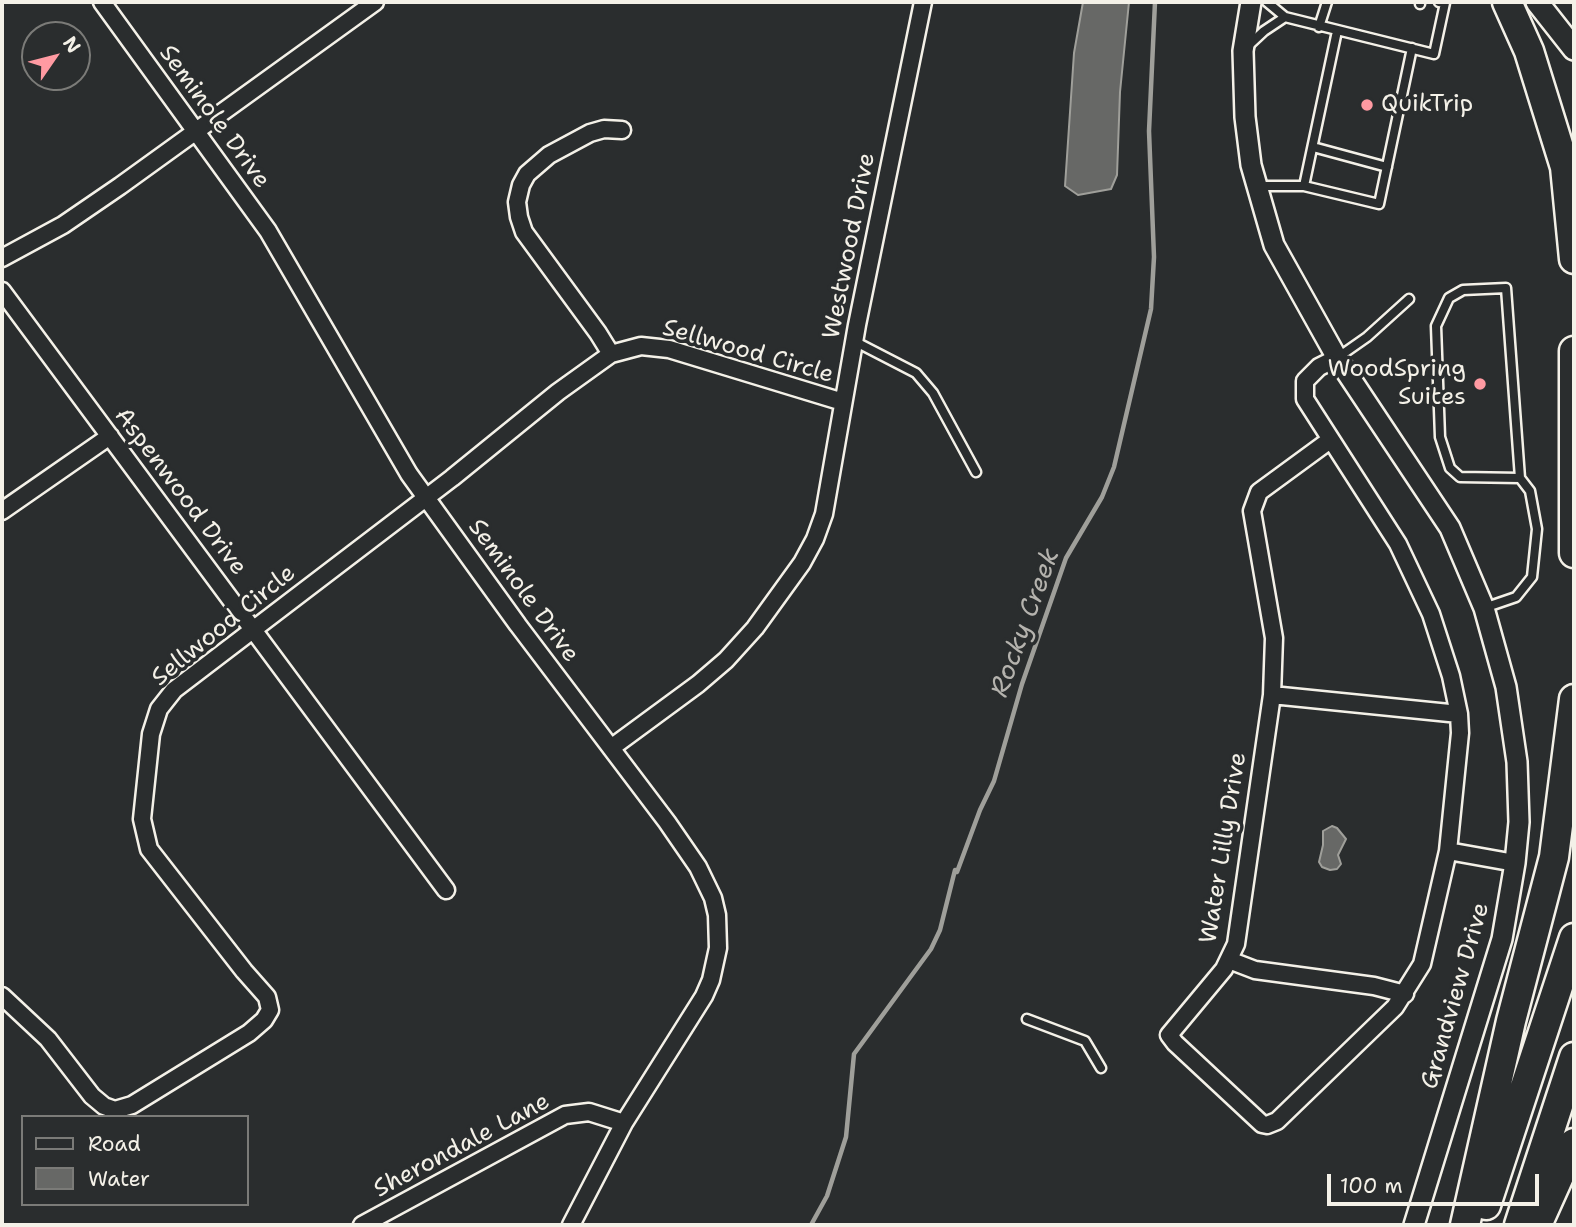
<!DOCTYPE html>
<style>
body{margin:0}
#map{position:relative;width:1576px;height:1227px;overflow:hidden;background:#2a2d2e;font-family:"Shantell Sans",sans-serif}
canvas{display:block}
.frame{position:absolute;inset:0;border:4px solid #f4f1e8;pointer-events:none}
.legend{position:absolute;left:21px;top:1115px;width:228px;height:91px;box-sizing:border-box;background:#2a2d2e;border:2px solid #7b7b78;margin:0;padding:9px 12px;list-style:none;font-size:21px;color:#f4f1e8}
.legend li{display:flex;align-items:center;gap:14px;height:35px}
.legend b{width:35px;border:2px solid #7b7b78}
.north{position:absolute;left:21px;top:21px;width:70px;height:70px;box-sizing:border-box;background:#2a2d2e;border:2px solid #7b7b78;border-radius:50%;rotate:55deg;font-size:19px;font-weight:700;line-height:28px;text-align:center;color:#f4f1e8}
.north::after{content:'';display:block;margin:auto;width:24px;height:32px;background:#ff9aa2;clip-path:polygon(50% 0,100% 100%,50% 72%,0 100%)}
.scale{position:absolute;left:1327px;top:1174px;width:212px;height:32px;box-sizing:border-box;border:4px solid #f4f1e8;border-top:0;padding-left:9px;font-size:21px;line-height:24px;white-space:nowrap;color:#f4f1e8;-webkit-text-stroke:5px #2a2d2e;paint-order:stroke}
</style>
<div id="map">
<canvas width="1576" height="1227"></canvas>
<div class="frame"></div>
<ul class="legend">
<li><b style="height:9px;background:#2a2d2e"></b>Road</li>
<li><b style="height:19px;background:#676866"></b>Water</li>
</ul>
<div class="north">N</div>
<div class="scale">100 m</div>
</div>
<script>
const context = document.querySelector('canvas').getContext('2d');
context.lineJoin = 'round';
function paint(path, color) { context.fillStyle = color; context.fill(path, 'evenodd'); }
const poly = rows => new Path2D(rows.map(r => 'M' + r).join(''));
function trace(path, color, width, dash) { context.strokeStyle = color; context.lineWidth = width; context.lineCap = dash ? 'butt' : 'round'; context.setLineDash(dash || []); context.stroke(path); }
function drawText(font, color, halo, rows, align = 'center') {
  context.font = font + ' "Shantell Sans",sans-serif'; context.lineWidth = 7; context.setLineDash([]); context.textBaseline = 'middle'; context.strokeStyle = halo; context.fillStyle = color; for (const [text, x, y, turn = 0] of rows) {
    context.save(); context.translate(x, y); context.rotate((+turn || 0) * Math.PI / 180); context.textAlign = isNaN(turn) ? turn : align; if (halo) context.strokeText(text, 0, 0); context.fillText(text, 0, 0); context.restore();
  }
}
const water = poly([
 [1083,2,1129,2,1120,92,1117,175,1111,189,1078,195,1065,186,1074,53,1083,2],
 [1332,826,1337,828,1346,839,1338,855,1341,864,1337,869,1330,870,1322,867,1319,862,1323,845,1323,831,1332,826]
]);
paint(water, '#676866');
trace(water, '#9f9f9a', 2);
trace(poly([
 [811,1225,827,1196,846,1137,854,1054,931,949,940,930,955,870,957,872,980,810,994,781,1022,684,1066,558,1102,497,1114,467,1151,309,1154,257,1149,131,1155,2]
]), '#9f9f9a', 4.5);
const service = poly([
 [1267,2,1285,17,1434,54,1445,3,1439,2],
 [1420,4,1420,2],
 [1319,27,1327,2],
 [1249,45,1264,31,1285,17],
 [1313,147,1387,167],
 [1259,186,1304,186,1379,204,1412,48],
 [1304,186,1337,31],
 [854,341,916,373,933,393,976,472],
 [1337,358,1367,337,1409,299],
 [1484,608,1516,597,1532,577,1537,529,1530,491,1520,478,1460,477,1450,468,1440,437,1436,326,1449,298,1463,290,1506,288,1520,478],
 [1027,1019,1085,1041,1101,1068]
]);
const minor = poly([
 [102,2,268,231,409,474,518,625,667,822,698,867,713,898,717,915,718,948,711,980,704,996,624,1123,571,1225],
 [2,258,63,225,120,186,375,2],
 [2,291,446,890],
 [611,354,598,333,524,232,519,217,517,202,521,185,527,174,549,155,590,133,604,129,622,130],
 [1330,440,1259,492,1252,511,1274,638,1272,695,1236,944,1224,969,1169,1035,1175,1043,1262,1124,1267,1125,1277,1121,1395,1007,1422,964,1448,851,1460,733,1459,714,1451,676,1431,614,1398,544,1305,399,1305,381,1319,367,1337,358],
 [2,511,110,436],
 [1272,695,1459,714],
 [611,748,698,684,726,660,755,628,802,563,815,539,824,514,857,325,923,2],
 [1448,851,1515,863],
 [1229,960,1255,970,1374,986,1405,994],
 [2,996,48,1039,92,1096,104,1106,115,1110,132,1105,249,1033,264,1020,270,1010,267,997,244,971,149,849,142,819,151,734,159,709,174,690,452,478,558,392,611,354,641,346,669,349,843,402],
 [362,1225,565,1115,589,1112,624,1123]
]);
const tertiary = poly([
 [1251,2,1243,51,1245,117,1251,165,1274,245,1337,358,1450,528,1484,608,1506,687,1517,762,1519,822,1515,863,1502,939,1414,1225]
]);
const secondary = poly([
 [1537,2,1574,49]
]);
const motorway = poly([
 [1507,2,1529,51,1565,167,1574,259],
 [1574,351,1574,553],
 [1486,1205,1574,938],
 [1465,1225,1511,1021,1554,857,1574,699],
 [1519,1225,1574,1057],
 [1537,1225,1574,1143]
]);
trace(service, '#f4f1e8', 13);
trace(minor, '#f4f1e8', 21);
trace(tertiary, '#f4f1e8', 24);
trace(secondary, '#f4f1e8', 26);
trace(motorway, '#f4f1e8', 33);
trace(service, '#2a2d2e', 8);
trace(minor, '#2a2d2e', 16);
trace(tertiary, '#2a2d2e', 19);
trace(secondary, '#2a2d2e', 21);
trace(motorway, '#2a2d2e', 28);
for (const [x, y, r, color] of [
 [1367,105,7,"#ff9aa2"],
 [1480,384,7,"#ff9aa2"]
]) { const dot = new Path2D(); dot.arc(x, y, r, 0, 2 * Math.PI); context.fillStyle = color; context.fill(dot); trace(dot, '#2a2d2e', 2.5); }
drawText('24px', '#f4f1e8', '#2a2d2e', [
 ["QuikTrip",1381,105],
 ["WoodSpring",1466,370,"right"],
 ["Suites",1466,398,"right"]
], 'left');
drawText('24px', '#f4f1e8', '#2a2d2e', [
 ["Seminole Drive",214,117,54],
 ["Westwood Drive",850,246,-79],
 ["Sellwood Circle",748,352,16],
 ["Aspenwood Drive",180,492,53],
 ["Seminole Drive",523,591,54],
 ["Sellwood Circle",224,626,-39],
 ["Water Lilly Drive",1224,848,-81],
 ["Grandview Drive",1456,996,-74],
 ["Sherondale Lane",462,1146,-28]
]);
drawText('italic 26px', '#b5b3ae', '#2a2d2e', [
 ["Rocky Creek",1026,623,-70]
]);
</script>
